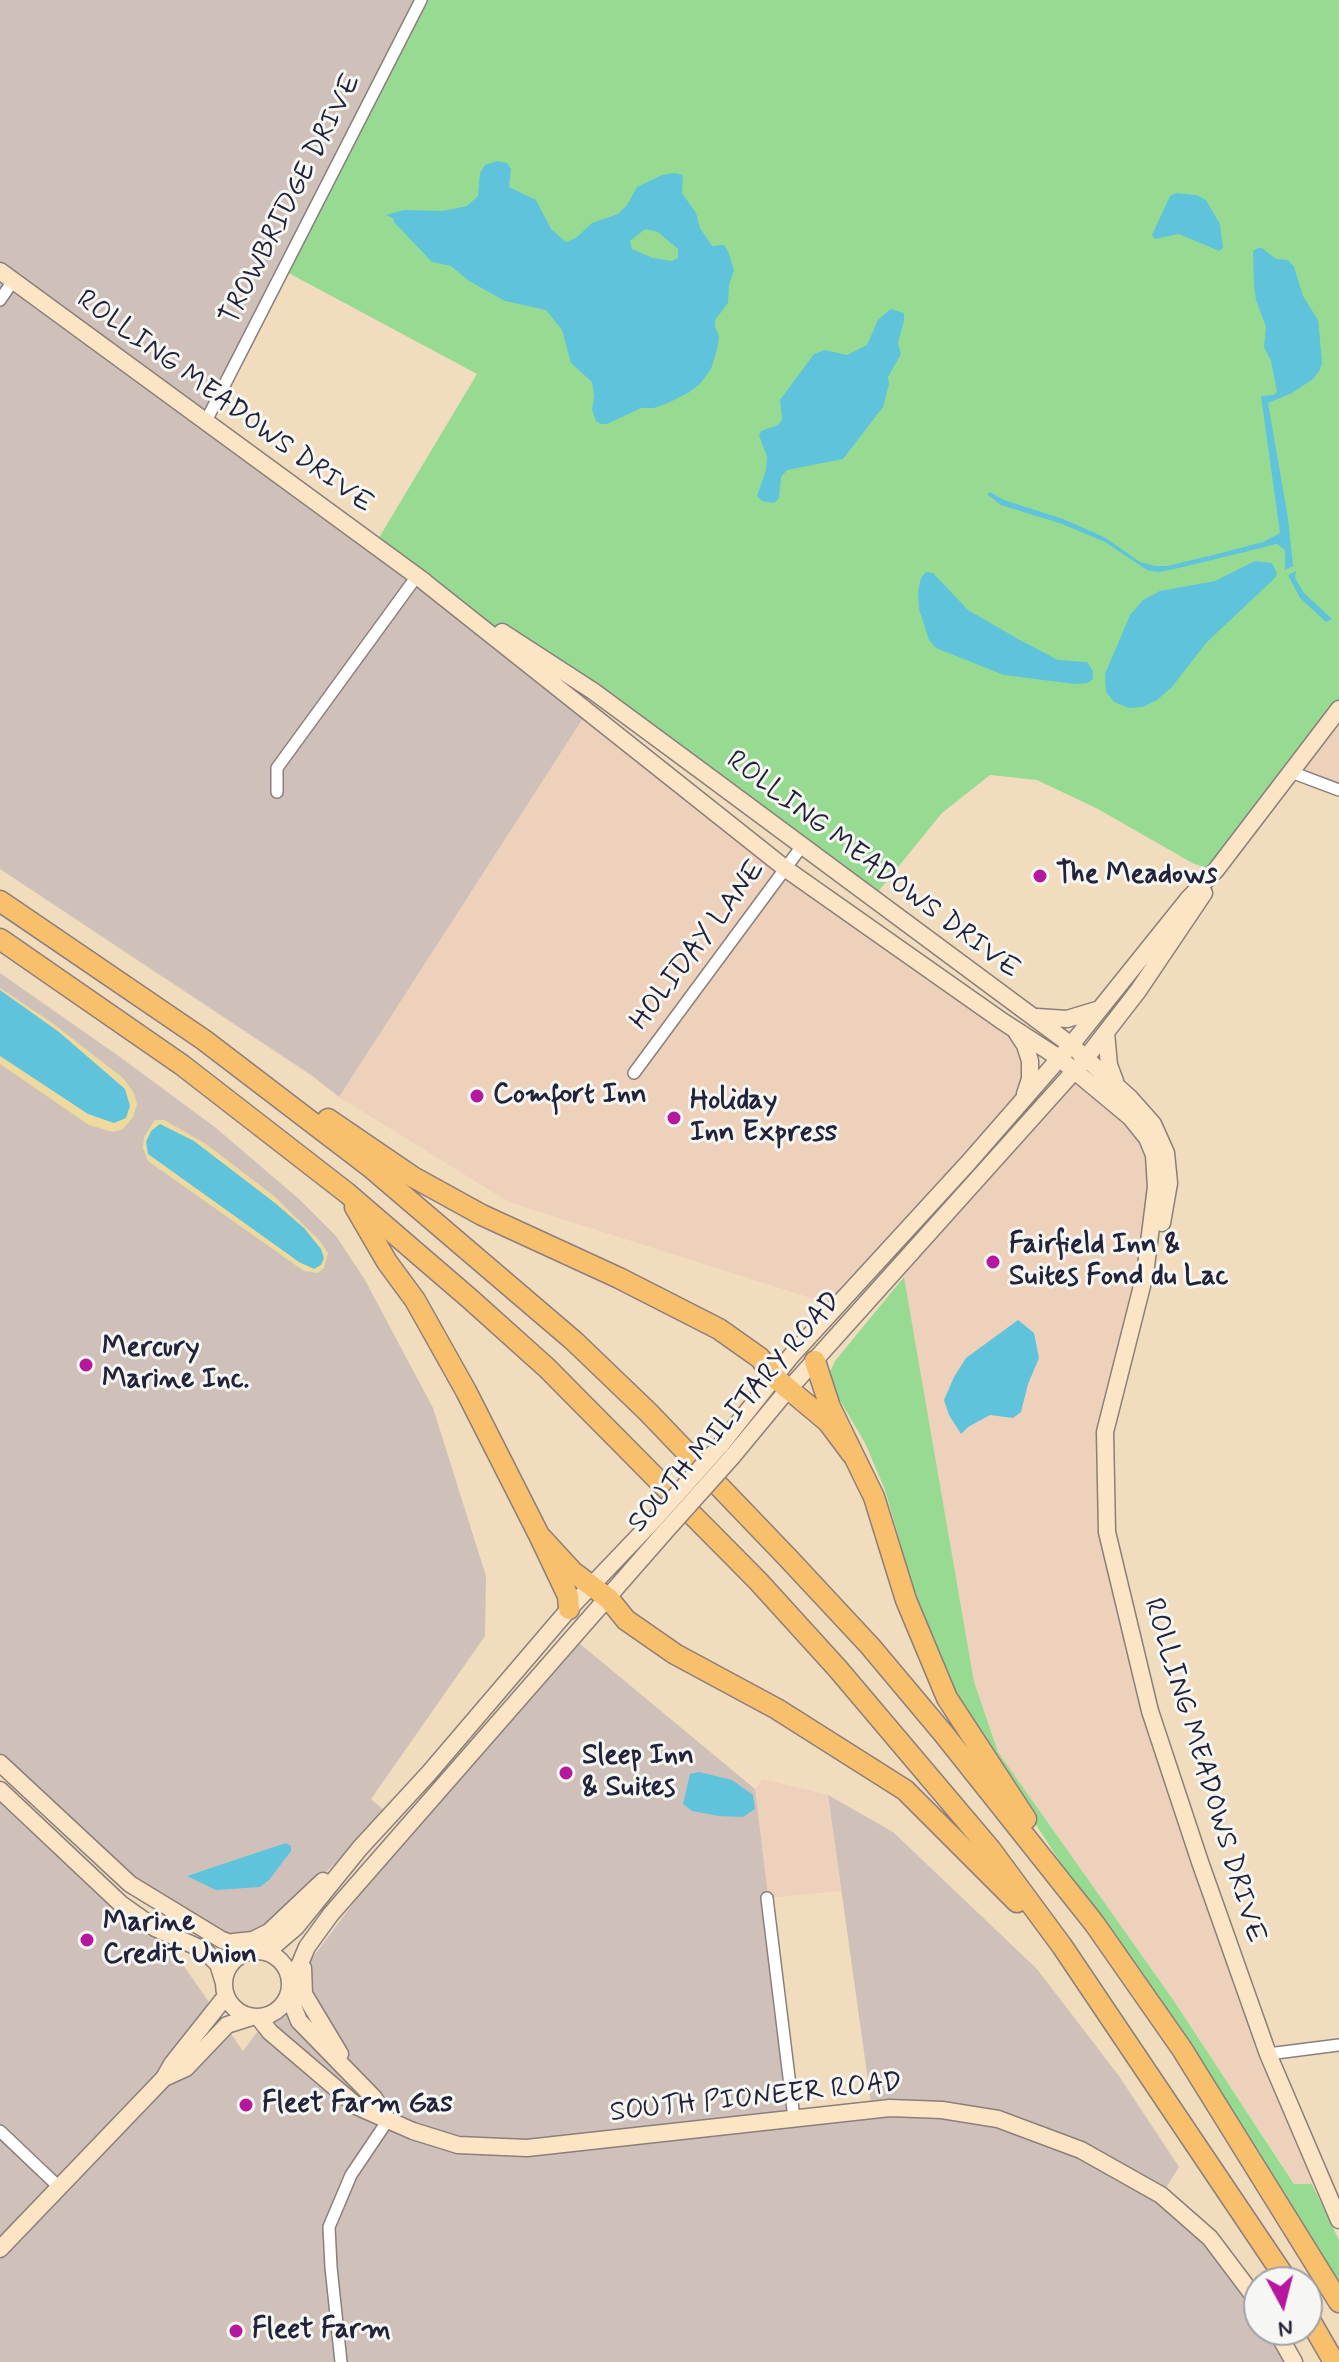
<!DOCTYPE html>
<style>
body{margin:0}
#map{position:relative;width:1339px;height:2362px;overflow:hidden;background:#f1dcbd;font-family:Mynerve,sans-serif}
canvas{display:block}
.north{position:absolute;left:1243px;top:2266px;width:80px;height:80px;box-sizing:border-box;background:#f6f6f2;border:2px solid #a1a1a9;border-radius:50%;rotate:173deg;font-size:22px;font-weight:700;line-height:32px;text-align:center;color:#22223b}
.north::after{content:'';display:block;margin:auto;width:28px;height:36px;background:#b5179e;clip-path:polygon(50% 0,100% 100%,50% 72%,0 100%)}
</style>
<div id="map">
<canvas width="1339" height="2362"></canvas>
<div class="north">N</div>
</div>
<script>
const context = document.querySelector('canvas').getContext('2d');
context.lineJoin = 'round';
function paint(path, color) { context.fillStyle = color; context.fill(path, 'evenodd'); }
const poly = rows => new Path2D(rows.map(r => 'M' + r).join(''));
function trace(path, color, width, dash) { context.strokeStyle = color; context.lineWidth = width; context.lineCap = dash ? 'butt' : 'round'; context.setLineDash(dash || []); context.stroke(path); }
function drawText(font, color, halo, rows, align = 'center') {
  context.font = font + ' Mynerve,sans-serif'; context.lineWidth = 6; context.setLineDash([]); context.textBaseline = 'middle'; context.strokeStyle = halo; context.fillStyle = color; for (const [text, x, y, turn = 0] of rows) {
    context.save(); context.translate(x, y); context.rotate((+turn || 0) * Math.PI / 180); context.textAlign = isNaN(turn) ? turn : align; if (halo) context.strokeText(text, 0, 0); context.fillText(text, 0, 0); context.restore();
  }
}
paint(poly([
 [1339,709,1339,790,1291,772],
 [587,712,1025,1045,1024,1097,836,1306,509,1202,339,1097],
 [1074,1070,1140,1129,1156,1187,1105,1432,1107,1532,1150,1711,1324,2185,1295,2184,1174,2001,998,1752,974,1682,902,1266],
 [762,1779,828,1795,841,1891,767,1898,755,1789]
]), '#eed1ba');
paint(poly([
 [0,0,421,0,207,421,587,712,339,1097,311,1075,0,869],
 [0,973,120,1057,216,1128,299,1199,336,1236,365,1280,433,1408,486,1576,485,1636,371,1799,386,1812,284,1914,251,1936,227,1934,140,1881,59,1810,0,1753],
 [573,1638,755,1789,795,2118,871,2102,828,1795,893,1832,1037,1969,1119,2076,1179,2167,1161,2196,1259,2303,1259,2330,1276,2330,1294,2362,0,2362,0,1800,163,1936,243,2051,366,1886]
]), '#cfc1ba');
paint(poly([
 [421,0,1339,0,1339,709,1216,870,1194,864,1098,809,1037,780,990,775,942,813,872,899,593,691,374,546,477,374,283,270],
 [904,1277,974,1682,998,1752,1174,2001,1294,2184,1312,2184,1339,2240,1339,2295,1215,2085,1064,1868,985,1746,957,1699,922,1618,885,1490,865,1443,831,1385,829,1374,835,1361]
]), '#97db93');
paint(poly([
 [0,988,51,1022,123,1078,134,1093,137,1104,133,1117,123,1129,113,1132,89,1125,0,1064],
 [155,1120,164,1120,206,1144,274,1196,319,1240,328,1253,324,1268,318,1273,304,1271,148,1161,143,1148,144,1137]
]), '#eeda9e');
paint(poly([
 [497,161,507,163,511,169,509,187,536,200,551,229,566,242,576,238,592,223,618,214,627,205,637,187,662,175,675,173,683,175,682,193,696,213,700,228,712,246,724,245,728,251,734,270,729,285,728,303,715,320,715,326,719,336,717,350,711,369,700,384,688,393,668,403,654,408,641,408,607,424,601,424,596,421,592,410,594,396,592,382,571,363,562,330,546,310,505,301,469,281,451,266,432,262,394,222,394,219,386,215,404,210,443,211,467,206,478,196,480,173,485,165],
 [645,229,658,232,678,249,678,258,672,261,653,258,632,249,630,241],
 [1176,193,1196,195,1206,200,1220,224,1223,248,1219,251,1179,234,1155,239,1152,235,1170,196],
 [1258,248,1262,248,1276,259,1288,260,1294,267,1303,296,1318,320,1319,329,1322,363,1319,371,1313,379,1292,393,1268,403,1288,518,1293,566,1285,570,1285,550,1277,544,1179,568,1158,572,1147,570,1105,542,1062,524,1001,505,987,494,990,492,1004,500,1063,519,1104,537,1140,562,1155,566,1167,566,1217,554,1263,542,1280,533,1261,396,1274,395,1277,392,1271,361,1264,347,1266,327,1256,300,1254,285,1253,251],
 [891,309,904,313,904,321,898,343,901,354,888,377,889,384,883,407,843,459,787,470,781,477,779,498,774,503,762,501,757,496,766,470,767,457,759,435,761,431,778,425,782,420,780,400,814,354,825,350,847,355,867,345,878,320],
 [1255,561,1272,563,1277,574,1275,578,1207,642,1171,688,1157,700,1143,707,1129,708,1114,702,1106,692,1105,674,1130,615,1143,600,1160,591,1215,581],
 [1296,571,1295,578,1304,593,1332,619,1326,622,1300,598,1288,575],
 [926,572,933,573,968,610,1018,639,1058,660,1087,662,1093,671,1093,679,1088,683,1075,684,1004,675,936,648,929,640,919,609,918,592,921,578],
 [0,990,59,1032,125,1089,130,1106,126,1118,114,1123,88,1114,0,1056],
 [160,1124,194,1141,275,1203,304,1228,321,1249,324,1258,321,1265,314,1269,299,1262,148,1154,146,1142,151,1131],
 [1018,1320,1034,1333,1039,1358,1028,1384,1021,1412,1013,1418,990,1415,968,1427,961,1434,949,1415,944,1400,954,1377,966,1358],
 [699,1772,732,1780,753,1795,755,1809,743,1817,719,1816,692,1811,683,1804,690,1774],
 [286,1843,291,1846,291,1851,269,1880,260,1887,216,1890,187,1876]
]), '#5fc3dc');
const street = poly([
 [0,300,13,281],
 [206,421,421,0],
 [1291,772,1339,790],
 [277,792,277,768,417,576],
 [634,1073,802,846],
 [767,1898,794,2118],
 [1268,2054,1339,2045],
 [0,2131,59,2187],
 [341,2362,331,2267,329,2227,351,2175,388,2120]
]);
const secondary = poly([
 [0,271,425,582],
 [417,576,786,869,1002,1021,1059,1058,1130,1117,1147,1138,1154,1155,1156,1187,1145,1274,1105,1432,1107,1532,1150,1711,1200,1862,1268,2054,1339,2220],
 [502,632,593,691,692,764,1071,1045,1130,1098,1153,1124,1166,1153,1169,1183,1162,1223],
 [1037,1017,1067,1019,1100,1009],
 [1106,1032,1109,1065,1115,1081],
 [1017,1033,1025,1045,1030,1061,1030,1079,1025,1094],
 [720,1446,791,1356,968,1163,1071,1045,1189,898,1216,870,1339,709],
 [732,1457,780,1399,1086,1058,1138,991,1204,893],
 [0,1763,130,1884,222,1940,251,1951],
 [0,1790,121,1904,155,1928,204,1950,218,1964,224,1983],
 [233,1942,253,1940,269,1932,323,1881],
 '224 1984a33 33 0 1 1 66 0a33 33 0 1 1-66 0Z',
 [258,1951,275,1945,296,1927,360,1848,429,1773,569,1609,653,1521],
 [303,1968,304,1994,340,2054],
 [291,1985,307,1947,331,1914,664,1533],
 [289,1996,299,2021,374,2098,388,2120],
 [259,2018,270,2032,358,2107,413,2131,458,2145,527,2148,890,2108,942,2110,998,2119,1081,2150,1161,2195,1210,2238,1259,2303],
 [164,2078,186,2068,227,2025,252,2017],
 [0,2249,164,2078,172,2064,226,1996],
 [1276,2330,1294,2362]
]);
const highway = poly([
 [0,901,204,1040,369,1166,574,1341,648,1412,788,1558,870,1646,943,1733,1094,1923,1182,2049,1339,2302],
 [0,939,182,1065,347,1193,469,1298,547,1368,758,1581,838,1669,991,1850,1062,1946,1288,2282],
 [328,1119,413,1177,482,1215,619,1278,719,1329,760,1358,773,1376,828,1422,852,1454],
 [355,1207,387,1262,415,1300,466,1391,539,1535,568,1596,569,1609],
 [815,1361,830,1407,874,1497,906,1600,947,1698,1026,1819],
 [539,1535,573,1572,609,1599,626,1620,675,1654,777,1709,905,1790,1017,1902],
 [1307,2315,1334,2362]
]);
trace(street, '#8a7f7c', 14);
trace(secondary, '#8a7f7c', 19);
trace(highway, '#8a7f7c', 23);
trace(street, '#fff', 11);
trace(secondary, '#fce5c4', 16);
trace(highway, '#f8bf6c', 20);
const secondaryBridge = poly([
 [653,1521,720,1446],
 [664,1533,732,1457]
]);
trace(secondaryBridge, '#8a7f7c', 19, []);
trace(secondaryBridge, '#fce5c4', 16);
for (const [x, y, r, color] of [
 [1040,876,8,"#b5179e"],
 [477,1096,8,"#b5179e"],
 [674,1118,8,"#b5179e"],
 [993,1262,8,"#b5179e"],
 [86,1365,8,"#b5179e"],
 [566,1773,8,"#b5179e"],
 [87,1940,8,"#b5179e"],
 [246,2105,8,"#b5179e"],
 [236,2331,8,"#b5179e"]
]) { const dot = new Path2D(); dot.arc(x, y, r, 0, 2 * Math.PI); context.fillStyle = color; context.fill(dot); trace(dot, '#f6f6f2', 3); }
drawText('28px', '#22223b', '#f6f6f2', [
 ["TROWBRIDGE DRIVE",292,200,-63],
 ["ROLLING MEADOWS DRIVE",224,403,36],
 ["ROLLING MEADOWS DRIVE",872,866,37],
 ["HOLIDAY LANE",699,946,-53],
 ["SOUTH MILITARY ROAD",736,1413,-49],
 ["ROLLING MEADOWS DRIVE",1203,1771,73],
 ["SOUTH PIONEER ROAD",756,2099,-6]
]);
drawText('bold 28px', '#22223b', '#f6f6f2', [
 ["The Meadows",1056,876],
 ["Comfort Inn",493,1096],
 ["Holiday",690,1102],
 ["Inn Express",690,1134],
 ["Fairfield Inn &",1009,1246],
 ["Suites Fond du Lac",1009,1278],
 ["Mercury",102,1349],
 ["Marine Inc.",102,1381],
 ["Sleep Inn",582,1757],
 ["& Suites",582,1789],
 ["Marine",103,1924],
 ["Credit Union",103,1956],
 ["Fleet Farm Gas",262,2105],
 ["Fleet Farm",252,2331]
], 'left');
</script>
